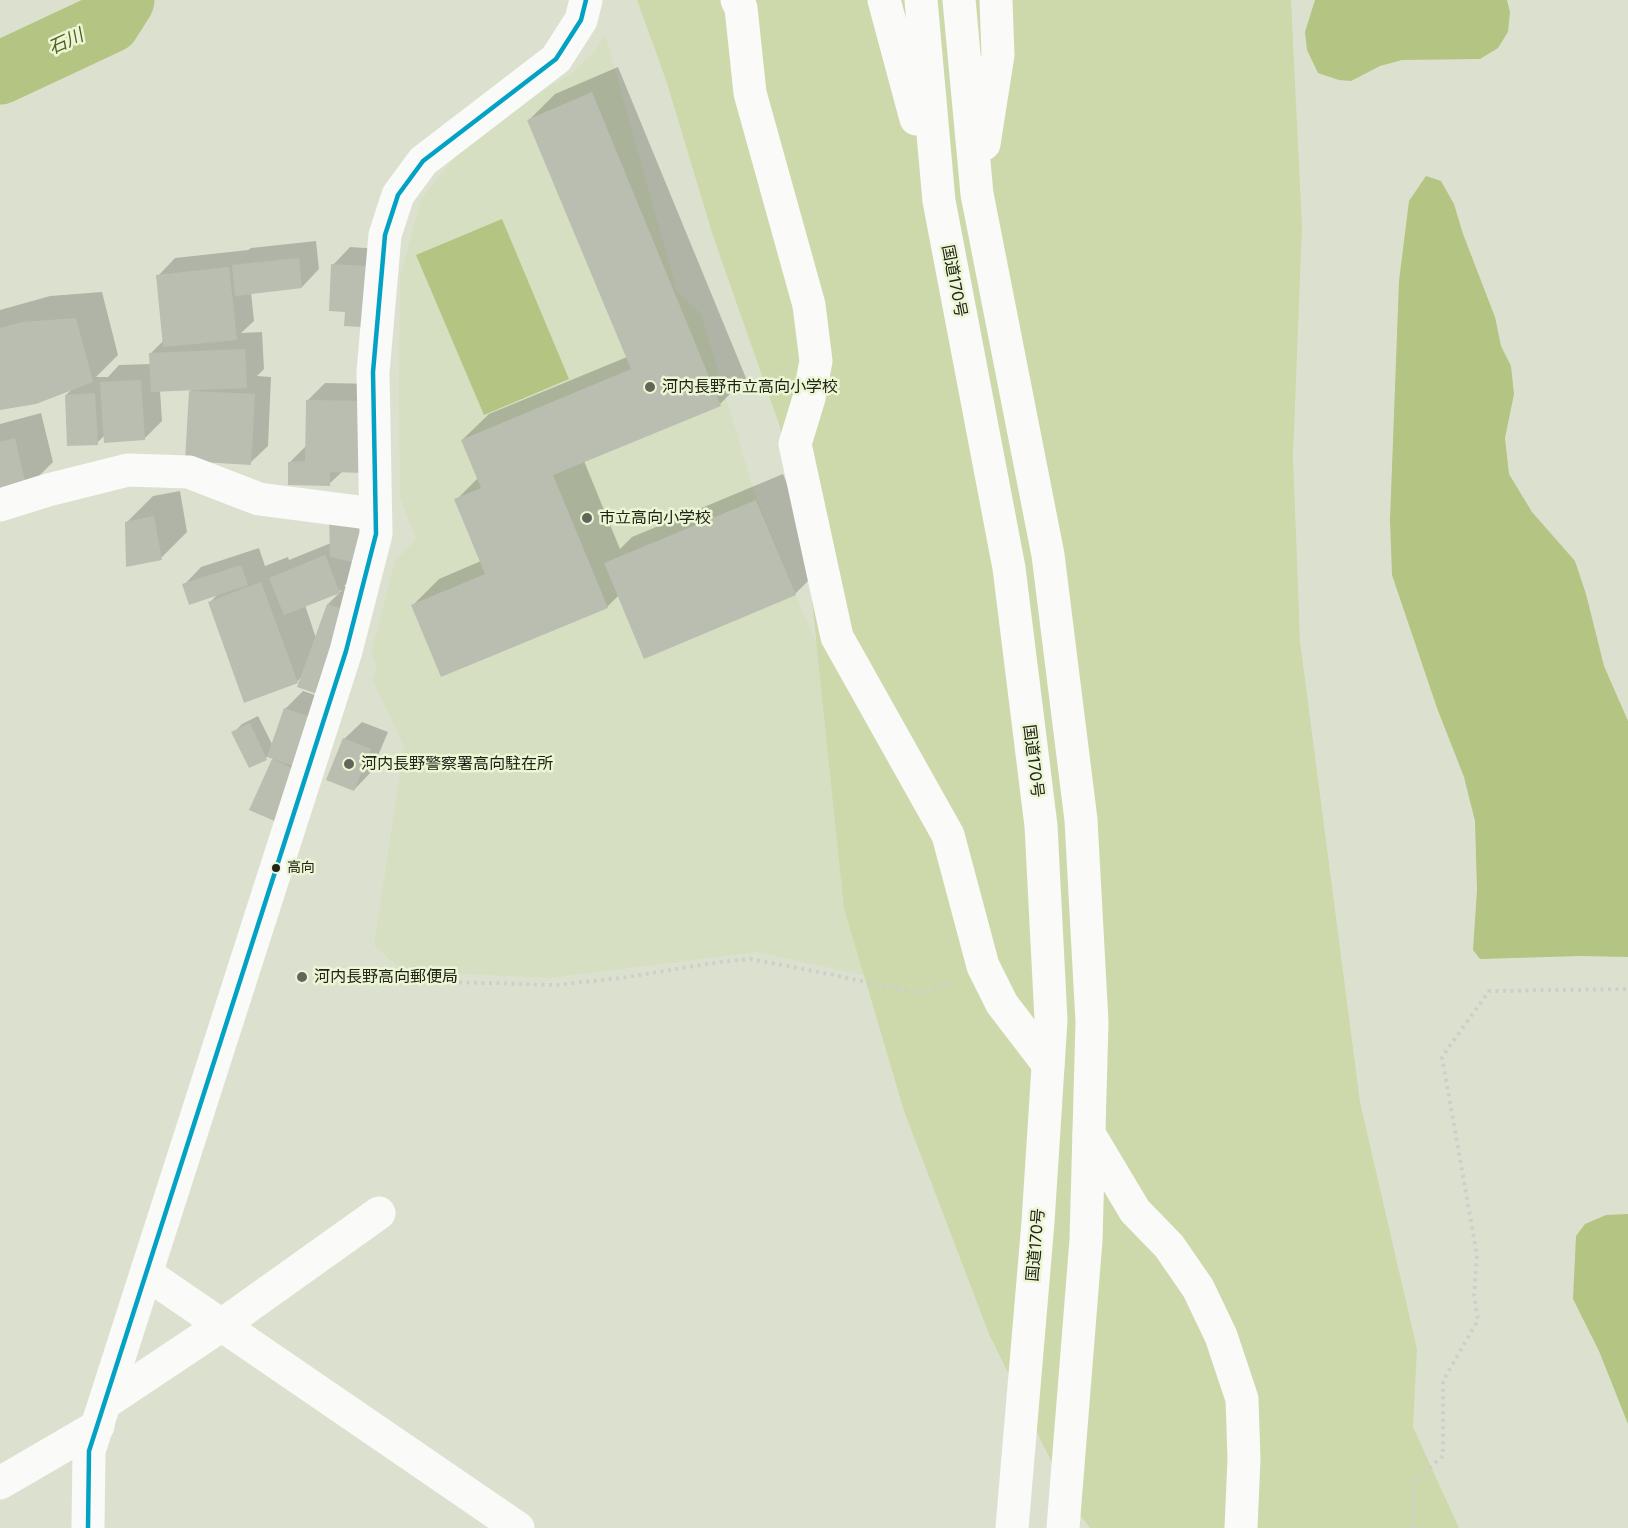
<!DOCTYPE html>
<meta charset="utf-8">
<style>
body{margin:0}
canvas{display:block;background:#dce1cf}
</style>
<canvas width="1628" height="1528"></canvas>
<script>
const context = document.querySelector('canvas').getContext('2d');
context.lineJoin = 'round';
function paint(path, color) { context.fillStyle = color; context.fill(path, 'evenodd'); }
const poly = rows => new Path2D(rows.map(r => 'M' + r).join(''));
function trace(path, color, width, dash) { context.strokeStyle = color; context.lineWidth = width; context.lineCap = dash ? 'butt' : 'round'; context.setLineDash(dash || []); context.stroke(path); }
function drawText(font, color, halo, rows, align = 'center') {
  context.font = font + ' Inter,"Noto Sans JP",sans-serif'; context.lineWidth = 5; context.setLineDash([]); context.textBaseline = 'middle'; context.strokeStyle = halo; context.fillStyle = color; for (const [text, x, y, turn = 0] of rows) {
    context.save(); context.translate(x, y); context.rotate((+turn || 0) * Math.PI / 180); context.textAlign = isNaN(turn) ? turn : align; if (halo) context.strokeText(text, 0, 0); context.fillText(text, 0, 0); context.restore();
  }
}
paint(poly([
 [605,34,677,291,701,314,753,488,801,608,852,720,895,982,757,952,550,978,403,971,374,945,404,747,372,678,377,668,371,653,395,561,416,539,400,497,399,393,400,277,421,199,468,141,505,113,572,73,595,51]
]), '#d6dfc1');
paint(poly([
 [637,0,1291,0,1302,227,1293,456,1300,641,1360,1102,1417,1349,1413,1427,1459,1528,1090,1528,1072,1504,989,1334,904,1111,844,908,811,591,780,427,713,236,666,80]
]), '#cdd9ab');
paint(poly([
 [1315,0,1507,0,1510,12,1508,32,1498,48,1480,59,1402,60,1380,66,1351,81,1339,80,1318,73,1307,50,1305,32],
 [1426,176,1441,181,1454,204,1463,234,1495,317,1501,346,1511,366,1514,394,1505,438,1509,474,1532,512,1575,561,1586,594,1604,666,1628,721,1628,957,1581,956,1480,959,1473,950,1477,890,1475,821,1464,777,1437,708,1392,575,1390,520,1399,281,1409,201],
 [502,219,569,379,484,415,416,255],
 [1628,1214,1628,1424,1599,1351,1573,1299,1576,1236,1585,1224,1606,1215]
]), '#b4c482');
paint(poly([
 [618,67,746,378,720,404,584,461,620,549,632,537,783,474,821,568,795,594,619,595,607,607,413,605,439,579,481,561,456,500,478,478,462,440,489,414,627,357,529,120,555,94],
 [316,241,319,269,302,287,251,292,254,321,241,333,262,332,264,369,257,376,271,377,268,446,250,463,186,460,191,389,160,390,162,421,144,439,105,435,97,443,66,395,73,388,0,409,0,310,50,296,102,292,118,355,96,377,108,377,119,365,151,364,151,353,164,340,158,276,175,258,248,250,251,248],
 [350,247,396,250,347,310,333,265],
 [325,383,383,384,343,471,329,484,290,462,307,445,308,400],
 [41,413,53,462,26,489,0,498,0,424],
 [180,491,187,532,161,558,127,522,153,496],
 [331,543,351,560,356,574,344,586,369,595,297,682,210,602,218,594,184,585,201,567,259,548,265,566,288,557,289,560],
 [342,590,328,604,316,638,305,605],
 [303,691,336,702,320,750,251,809,274,758,269,756,250,766,233,733,242,724,258,716,273,746,285,709],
 [362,722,388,732,371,772,354,790,344,739]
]), '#0003');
trace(poly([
 [0,73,109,22,123,0]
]), '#b4c482', 63);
paint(poly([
 [592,92,721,406,553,475,608,608,441,677,411,605,485,574,454,499,481,488,461,440,631,369,527,120],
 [299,258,302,288,235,296,232,265],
 [331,264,379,267,376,328,344,326,345,312,329,311],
 [229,267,237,340,163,347,156,275],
 [76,318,93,382,36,404,0,410,0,328,23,322],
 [245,349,247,388,151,392,149,353],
 [141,380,145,440,104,443,100,382],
 [189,391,255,394,251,465,185,461],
 [95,393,98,445,67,446,65,395],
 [306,400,366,401,365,473,330,472,330,486,288,485,288,462,305,461],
 [15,438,27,490,0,499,0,442],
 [756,500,796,595,644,659,604,563],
 [329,513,369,517,362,564,330,557],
 [154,516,162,560,126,567,125,522],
 [325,555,340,593,284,615,269,578],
 [241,565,248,585,189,605,182,584],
 [261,582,298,683,244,703,208,602],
 [327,604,352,612,323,696,297,687],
 [284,708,319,720,303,769,267,757],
 [250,723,267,760,249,768,231,732],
 [343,738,371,749,354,791,326,780],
 [272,759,302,773,279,823,249,810]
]), '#babeb1');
trace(poly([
 [384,980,556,985,621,978,720,962,750,959,829,974,897,989,927,993,952,981],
 [1413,1528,1413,1482,1443,1456,1443,1381,1478,1320,1474,1295,1477,1255,1442,1057,1489,991,1628,989]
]), '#cecfca', 4, [3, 4.5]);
trace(poly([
 [737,0,741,8,750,93,809,305,816,361,809,398,795,444,837,637,948,835,983,966,1002,1004,1048,1064],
 [0,505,48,490,128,470,189,472,259,499,375,514],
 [1089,1134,1135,1211,1169,1246,1198,1288,1221,1336,1242,1399,1244,1459,1241,1528],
 [147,1274,518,1528],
 [105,1403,222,1325,379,1213],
 [0,1483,98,1426]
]), '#fafaf8', 33);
trace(poly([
 [88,1528,89,1451,346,651,376,534,373,372,385,235,398,195,423,161,556,59,581,20,586,0]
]), '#fafaf8', 33);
trace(poly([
 [884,0,916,119],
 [921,0,939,201,1009,568,1041,826,1051,1020,1038,1222,1012,1528],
 [959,0,977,194,1048,555,1081,820,1092,1022,1086,1240,1063,1528],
 [984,144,998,55,996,0]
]), '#fafaf8', 33);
trace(poly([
 [88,1528,89,1451,346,651,376,534,373,372,385,235,398,195,423,161,556,59,581,20,586,0]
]), '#02a2c5', 4.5);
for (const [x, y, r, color] of [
 [650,387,6,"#626658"],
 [587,518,6,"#626658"],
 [349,764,6,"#626658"],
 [276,868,5,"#212418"],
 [302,977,6,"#626658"]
]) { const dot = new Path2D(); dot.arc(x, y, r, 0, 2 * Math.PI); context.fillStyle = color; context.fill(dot); trace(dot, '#ecf6d5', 2); }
drawText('14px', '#212418', '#ecf6d5', [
 ["高向",287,868]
], 'left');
drawText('16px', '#212418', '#ecf6d5', [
 ["国道170号",954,281,79],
 ["国道170号",1033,761,83],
 ["国道170号",1036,1245,-85]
]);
drawText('16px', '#212418', '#ecf6d5', [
 ["河内長野市立高向小学校",662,387],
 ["市立高向小学校",599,518],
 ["河内長野警察署高向駐在所",361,764],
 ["河内長野高向郵便局",314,977]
], 'left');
drawText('italic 18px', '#515f21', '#ecf6d5', [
 ["石川",66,42,-25]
]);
</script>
